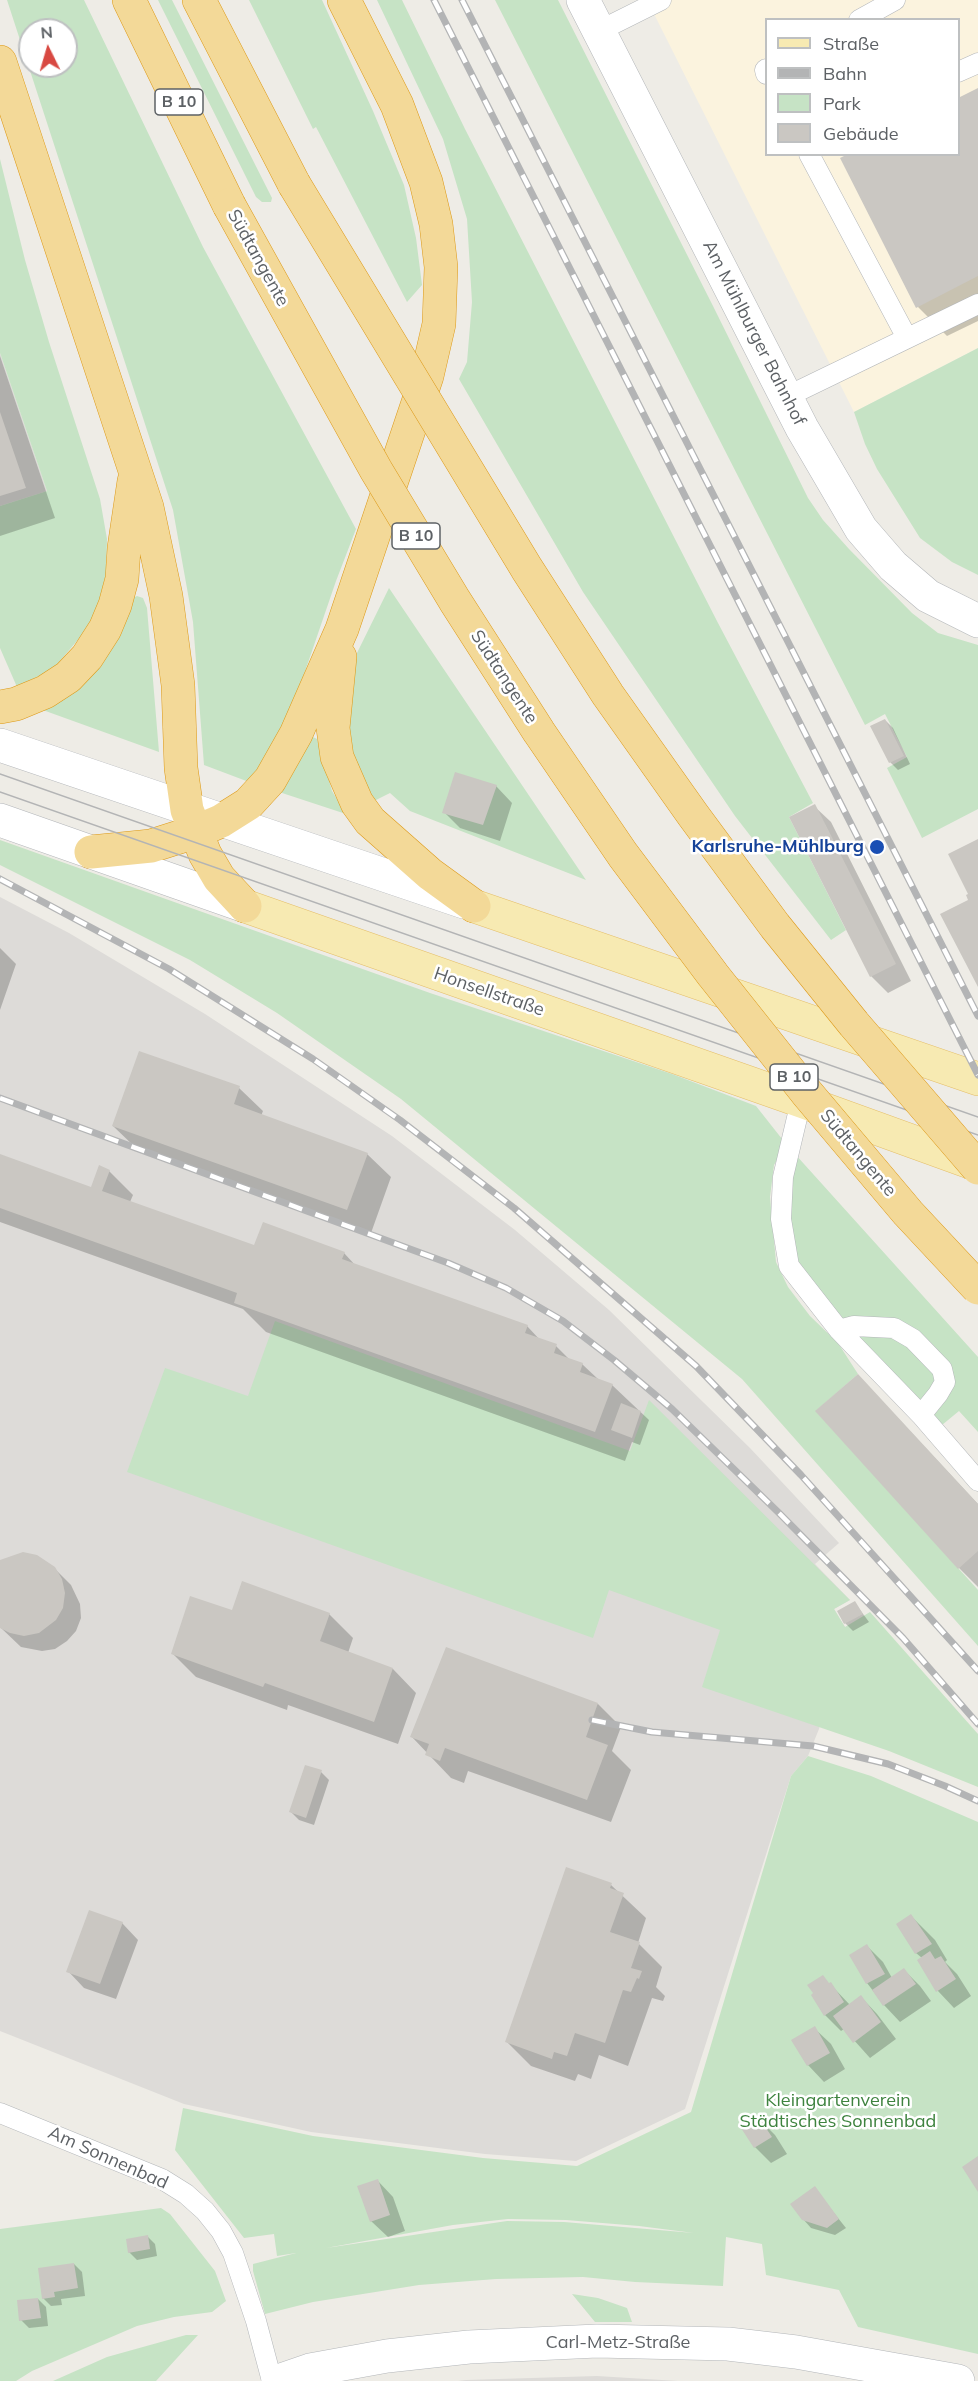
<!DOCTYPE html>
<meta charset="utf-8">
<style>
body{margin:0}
#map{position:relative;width:978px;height:2381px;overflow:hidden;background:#eeece6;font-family:Mulish,sans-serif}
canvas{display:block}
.legend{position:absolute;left:765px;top:18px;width:195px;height:138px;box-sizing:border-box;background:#fff;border:2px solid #bec0c1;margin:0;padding:8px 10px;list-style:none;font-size:18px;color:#5d6165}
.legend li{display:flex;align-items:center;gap:12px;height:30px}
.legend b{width:30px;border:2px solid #bec0c1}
.north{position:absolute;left:18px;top:18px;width:60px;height:60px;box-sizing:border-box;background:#fff;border:2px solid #bec0c1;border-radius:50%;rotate:355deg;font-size:16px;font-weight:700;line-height:24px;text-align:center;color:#5d6165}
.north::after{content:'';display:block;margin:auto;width:21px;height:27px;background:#d84942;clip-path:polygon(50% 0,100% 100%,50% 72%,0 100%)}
</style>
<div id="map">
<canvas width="978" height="2381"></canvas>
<ul class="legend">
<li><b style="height:8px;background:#f7eab2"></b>Straße</li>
<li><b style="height:8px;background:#b3b4b5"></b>Bahn</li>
<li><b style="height:16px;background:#c6e3c5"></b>Park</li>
<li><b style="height:16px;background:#cac7c2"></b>Gebäude</li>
</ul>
<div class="north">N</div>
</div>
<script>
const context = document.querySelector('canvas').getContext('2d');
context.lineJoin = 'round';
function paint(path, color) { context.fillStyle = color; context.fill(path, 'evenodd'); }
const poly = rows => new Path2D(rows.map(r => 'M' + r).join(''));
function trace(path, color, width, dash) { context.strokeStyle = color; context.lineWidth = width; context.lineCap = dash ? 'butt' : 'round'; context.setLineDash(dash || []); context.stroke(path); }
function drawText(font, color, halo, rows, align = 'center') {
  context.font = font + ' Mulish,sans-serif'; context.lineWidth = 5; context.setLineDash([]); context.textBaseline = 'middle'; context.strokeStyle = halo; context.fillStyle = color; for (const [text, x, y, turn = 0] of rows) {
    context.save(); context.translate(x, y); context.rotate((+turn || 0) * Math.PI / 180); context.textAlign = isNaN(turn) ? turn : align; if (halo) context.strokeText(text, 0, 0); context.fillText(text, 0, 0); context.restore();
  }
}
paint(poly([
 [647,0,978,0,978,348,854,412],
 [766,20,958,20,958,154,766,154]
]), '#fbf3de');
paint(poly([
 [0,353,47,491,0,506],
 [0,897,69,933,205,1014,392,1136,515,1230,609,1310,750,1448,839,1543,815,1564,850,1600,834,1609,845,1627,819,1729,808,1756,791,1776,685,2109,576,2161,485,2154,311,2132,184,2104,0,2031],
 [597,2376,678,2381,458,2381,466,2380]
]), '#dddbd8');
paint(poly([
 [7,0,84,0,203,247,356,529,336,581,300,686,273,750,249,782,204,765,193,622,173,510],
 [30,30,66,30,66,66,30,66],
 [158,0,172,0,272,198,271,202,262,202,256,197],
 [249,0,322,0,373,111,404,185,416,238,422,285,407,302,316,127,313,129],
 [377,0,402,0,465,129,718,623,813,803,789,817,846,930,831,940,735,816,583,592,459,379,467,362,472,302,467,219,443,139],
 [495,0,558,0,713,306,808,498,823,520,849,549,912,613,938,633,978,645,978,809,922,838,887,768,907,757,885,714,865,725],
 [0,159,25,260,49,342,100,499,107,539,106,574,96,614,82,635,53,669,17,687,0,648,0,506,47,491,0,353],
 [978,348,978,575,952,562,920,538,877,469,865,444,854,412],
 [389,588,586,880,410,811,390,793,372,802,355,778,346,702,356,655],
 [137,596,143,598,147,608,159,752,40,709,130,599],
 [311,736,317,739,332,791,346,814,276,791],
 [0,840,430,993,672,1074,756,1106,786,1144,774,1165,770,1197,776,1262,788,1287,810,1316,838,1343,858,1374,816,1411,978,1590,978,1646,742,1379,401,1099,277,1013,190,960,0,865],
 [795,1154,978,1357,978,1432,959,1411,942,1425,926,1413,948,1384,916,1335,840,1325,794,1262,786,1219],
 [275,1321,630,1451,649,1400,850,1600,834,1609,845,1627,870,1612,978,1734,978,1787,889,1751,702,1687,720,1630,609,1590,593,1638,127,1472,165,1368,248,1396],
 [847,1332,893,1332,936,1370,939,1385,920,1410],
 [808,1756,871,1776,978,1822,978,2354,858,2327,839,2290,766,2275,762,2244,726,2237,723,2286,635,2282,583,2277,496,2279,419,2285,313,2302,265,2314,253,2271,253,2264,296,2253,277,2256,274,2234,244,2238,175,2150,183,2108,313,2136,483,2158,577,2166,691,2112,791,1776],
 [508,2219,566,2220,639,2226,694,2233,564,2222,507,2221,326,2248,453,2225],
 [161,2208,170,2214,215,2271,226,2301,212,2312,174,2317,137,2326,32,2371,16,2381,0,2381,0,2229],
 [572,2294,598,2298,627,2308,632,2322,595,2322],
 [186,2335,198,2335,156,2381,53,2381,107,2357]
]), '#c6e3c5');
paint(poly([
 [978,90,978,321,947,336,918,307],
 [0,356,55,518,0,536],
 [885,720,893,728,910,764,898,770,890,762],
 [496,786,512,803,500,841,460,828,444,812],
 [814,806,831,822,911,981,888,993,871,976,791,818],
 [0,948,16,964,0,1010],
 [239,1088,263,1111,261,1116,367,1154,391,1177,371,1233,137,1149,113,1126],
 [0,1156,92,1189,109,1171,133,1195,130,1202,254,1247,344,1253,356,1266,527,1326,541,1341,556,1346,570,1360,582,1364,599,1380,612,1385,649,1420,640,1445,632,1442,625,1461,266,1332,243,1309,0,1222],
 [881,1400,978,1504,978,1587,959,1568],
 [0,1562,54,1568,71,1585,80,1604,81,1618,76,1631,67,1641,55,1649,42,1651,21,1647,0,1627],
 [855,1603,869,1622,853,1631,845,1623],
 [233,1612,329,1614,353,1638,348,1653,393,1669,416,1693,398,1744,288,1705,287,1710,196,1677,172,1653],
 [598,1704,621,1727,612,1751,631,1770,611,1822,468,1771,464,1783,451,1778,412,1737],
 [321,1772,329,1780,314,1825,299,1820,291,1812],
 [567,1869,611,1885,646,1918,638,1943,662,1967,656,1987,665,1996,663,2001,652,1998,628,2066,599,2055,591,2079,578,2074,575,2081,531,2066,507,2042],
 [911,1916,935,1940,947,1960,945,1962,957,1974,971,1996,954,2008,938,1991,919,1960,922,1958,916,1953],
 [122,1923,138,1940,116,1999,84,1988,68,1971],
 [867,1946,883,1962,892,1978,904,1970,920,1986,931,2001,900,2022,884,2005,867,1983,851,1955],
 [830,1984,850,2005,861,1997,877,2014,896,2039,870,2058,844,2029,841,2031,825,2015],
 [814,2028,831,2044,845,2069,824,2082,808,2065],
 [758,2118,775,2135,787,2154,771,2163,755,2147],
 [377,2180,393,2197,405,2231,388,2237,371,2221],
 [814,2188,846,2228,835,2235,811,2228,803,2219],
 [147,2236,155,2244,157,2256,137,2260,129,2252],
 [74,2264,82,2272,85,2296,61,2299,62,2305,51,2306,43,2298],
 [38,2299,46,2307,48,2326,29,2328,21,2320]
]), '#0003');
paint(poly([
 [978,88,978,276,916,308,840,158,848,154,958,154,958,98],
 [0,412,26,488,0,496],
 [885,719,904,756,889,763,870,726],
 [455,772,497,785,483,825,442,813],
 [815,804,896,964,870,977,789,817],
 [978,839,978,987,940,914,968,900,966,895,968,894,948,854],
 [139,1051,240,1086,234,1104,368,1153,347,1210,112,1126],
 [0,1154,91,1187,99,1165,110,1170,102,1191,254,1245,263,1222,345,1252,342,1259,528,1325,525,1333,557,1344,554,1353,583,1363,580,1372,613,1384,595,1432,234,1303,237,1293,0,1208],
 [858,1374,978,1504,978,1551,958,1569,815,1411],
 [621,1403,641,1411,632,1438,611,1430],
 [23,1552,37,1555,55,1567,62,1579,65,1593,63,1608,56,1620,39,1633,24,1636,10,1633,0,1628,0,1560],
 [242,1581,330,1613,320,1641,393,1668,374,1722,265,1683,263,1687,171,1654,190,1596,232,1610],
 [855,1601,863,1614,844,1624,837,1611],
 [446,1647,598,1703,586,1737,608,1745,587,1800,445,1748,440,1761,425,1755,429,1744,410,1737],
 [305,1765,322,1770,306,1818,289,1812],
 [566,1867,612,1883,610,1888,624,1893,610,1932,640,1942,631,1968,642,1971,639,1979,637,1978,631,1992,623,1990,605,2043,575,2033,567,2056,554,2052,552,2059,505,2042],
 [89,1910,123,1922,100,1984,66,1972],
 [911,1914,932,1944,915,1954,896,1924],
 [867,1944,885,1974,866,1984,849,1955],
 [930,1951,935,1959,941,1956,956,1979,936,1992,917,1960],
 [904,1968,916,1984,883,2006,872,1990],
 [823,1975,829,1983,831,1982,844,2002,824,2016,811,1995,813,1993,807,1985],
 [861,1995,881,2022,853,2043,833,2016],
 [815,2026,830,2053,807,2066,791,2040],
 [758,2116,772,2137,754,2148,741,2128],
 [978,2156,978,2192,962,2167],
 [378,2179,390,2215,370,2222,357,2186],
 [815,2186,839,2219,827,2228,802,2220,790,2204],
 [148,2235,150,2249,128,2253,126,2239],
 [74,2263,78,2288,54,2292,55,2297,42,2299,38,2268],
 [38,2298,41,2318,19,2321,17,2300]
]), '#cac7c2');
const lane = poly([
 [859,20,895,0],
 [599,31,661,0],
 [766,69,765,70,766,74],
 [958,72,978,63],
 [809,154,907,338],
 [786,397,978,304],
 [801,1101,783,1177,781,1219,789,1266,839,1330,921,1415,978,1481],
 [839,1330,854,1326,894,1328,913,1339,942,1369,945,1382,938,1394,921,1415],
 [0,2113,162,2179,186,2194,205,2211,221,2231,233,2253,256,2321,272,2381]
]);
const street = poly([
 [583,0,802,428,861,529,893,566,928,596,978,621],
 [278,2381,310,2370,387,2356,469,2347,597,2341,728,2344,796,2352,958,2381]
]);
const secondary = poly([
 [0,745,464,902],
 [0,820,245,906]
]);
const primary = poly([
 [245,906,801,1101,978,1165],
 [474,906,978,1079]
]);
const highway = poly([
 [129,0,229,205],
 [199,0,294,184],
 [0,62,147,507,166,596,178,685,181,768,187,810,205,854,219,878,245,906],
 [340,657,333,728,337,757,357,803,370,821,430,874,474,906],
 [0,707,16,704,45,692,68,677,87,657,105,629,115,605,122,579,124,548,134,481],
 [91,852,151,846,195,832,221,821,248,804,270,780,296,734,342,629,427,376,439,324,441,267,436,224,426,182,397,105,344,0]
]);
trace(lane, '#b3b6b9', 21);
trace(street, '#b3b6b9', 34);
trace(secondary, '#b2b5b9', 34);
trace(primary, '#e4be69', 34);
trace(highway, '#dd9917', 34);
trace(lane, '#fff', 20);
trace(street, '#fff', 33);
trace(secondary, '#fff', 33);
trace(primary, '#f7eab2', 33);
trace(highway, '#f3d998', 33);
trace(poly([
 [0,774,978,1117],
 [0,792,978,1135]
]), '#b3b4b5', 1.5);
const rail = poly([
 [434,0,978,1075],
 [462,0,978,1016],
 [0,879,169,969,313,1059,400,1120,514,1208,696,1366,801,1475,978,1671],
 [0,1098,448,1263,506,1288,563,1321,614,1360,672,1409,779,1513,903,1638,978,1724],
 [592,1720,652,1732,813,1746,888,1764,945,1786,978,1801]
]);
trace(rail, '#b3b4b5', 7);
trace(rail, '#fff', 4.5, [14]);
const highwayBridge = poly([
 [294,184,527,569,608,695,693,815,775,926,854,1024,978,1168],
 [229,205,376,470,455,601,539,732,623,855,713,975,806,1092,908,1213,978,1288]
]);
trace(highwayBridge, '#dd9917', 34, []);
trace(highwayBridge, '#f3d998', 33);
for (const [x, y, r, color] of [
 [877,847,8,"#1a4fb4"]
]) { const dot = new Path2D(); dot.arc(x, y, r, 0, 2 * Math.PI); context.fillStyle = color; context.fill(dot); trace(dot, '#fff', 2); }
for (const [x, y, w] of [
 [179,102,48],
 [416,536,48],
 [794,1077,48]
]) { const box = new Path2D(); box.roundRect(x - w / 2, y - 13, w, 26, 4.5); context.fillStyle = '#fff'; context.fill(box); trace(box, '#5d6165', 1.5); }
drawText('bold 16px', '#5d6165', null, [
 ["B 10",179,102],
 ["B 10",416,536],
 ["B 10",794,1077]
]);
drawText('18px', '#5d6165', '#fff', [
 ["Südtangente",258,258,61],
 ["Am Mühlburger Bahnhof",754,333,63],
 ["Südtangente",504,677,57],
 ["Honsellstraße",489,992,19],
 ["Südtangente",858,1153,50],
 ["Am Sonnenbad",108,2158,24],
 ["Carl-Metz-Straße",618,2343]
]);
drawText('bold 18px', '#164399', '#fff', [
 ["Karlsruhe-Mühlburg",864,847]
], 'right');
drawText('18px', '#3e833f', '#fff', [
 ["Kleingartenverein",838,2101],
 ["Städtisches Sonnenbad",838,2122]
]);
</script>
